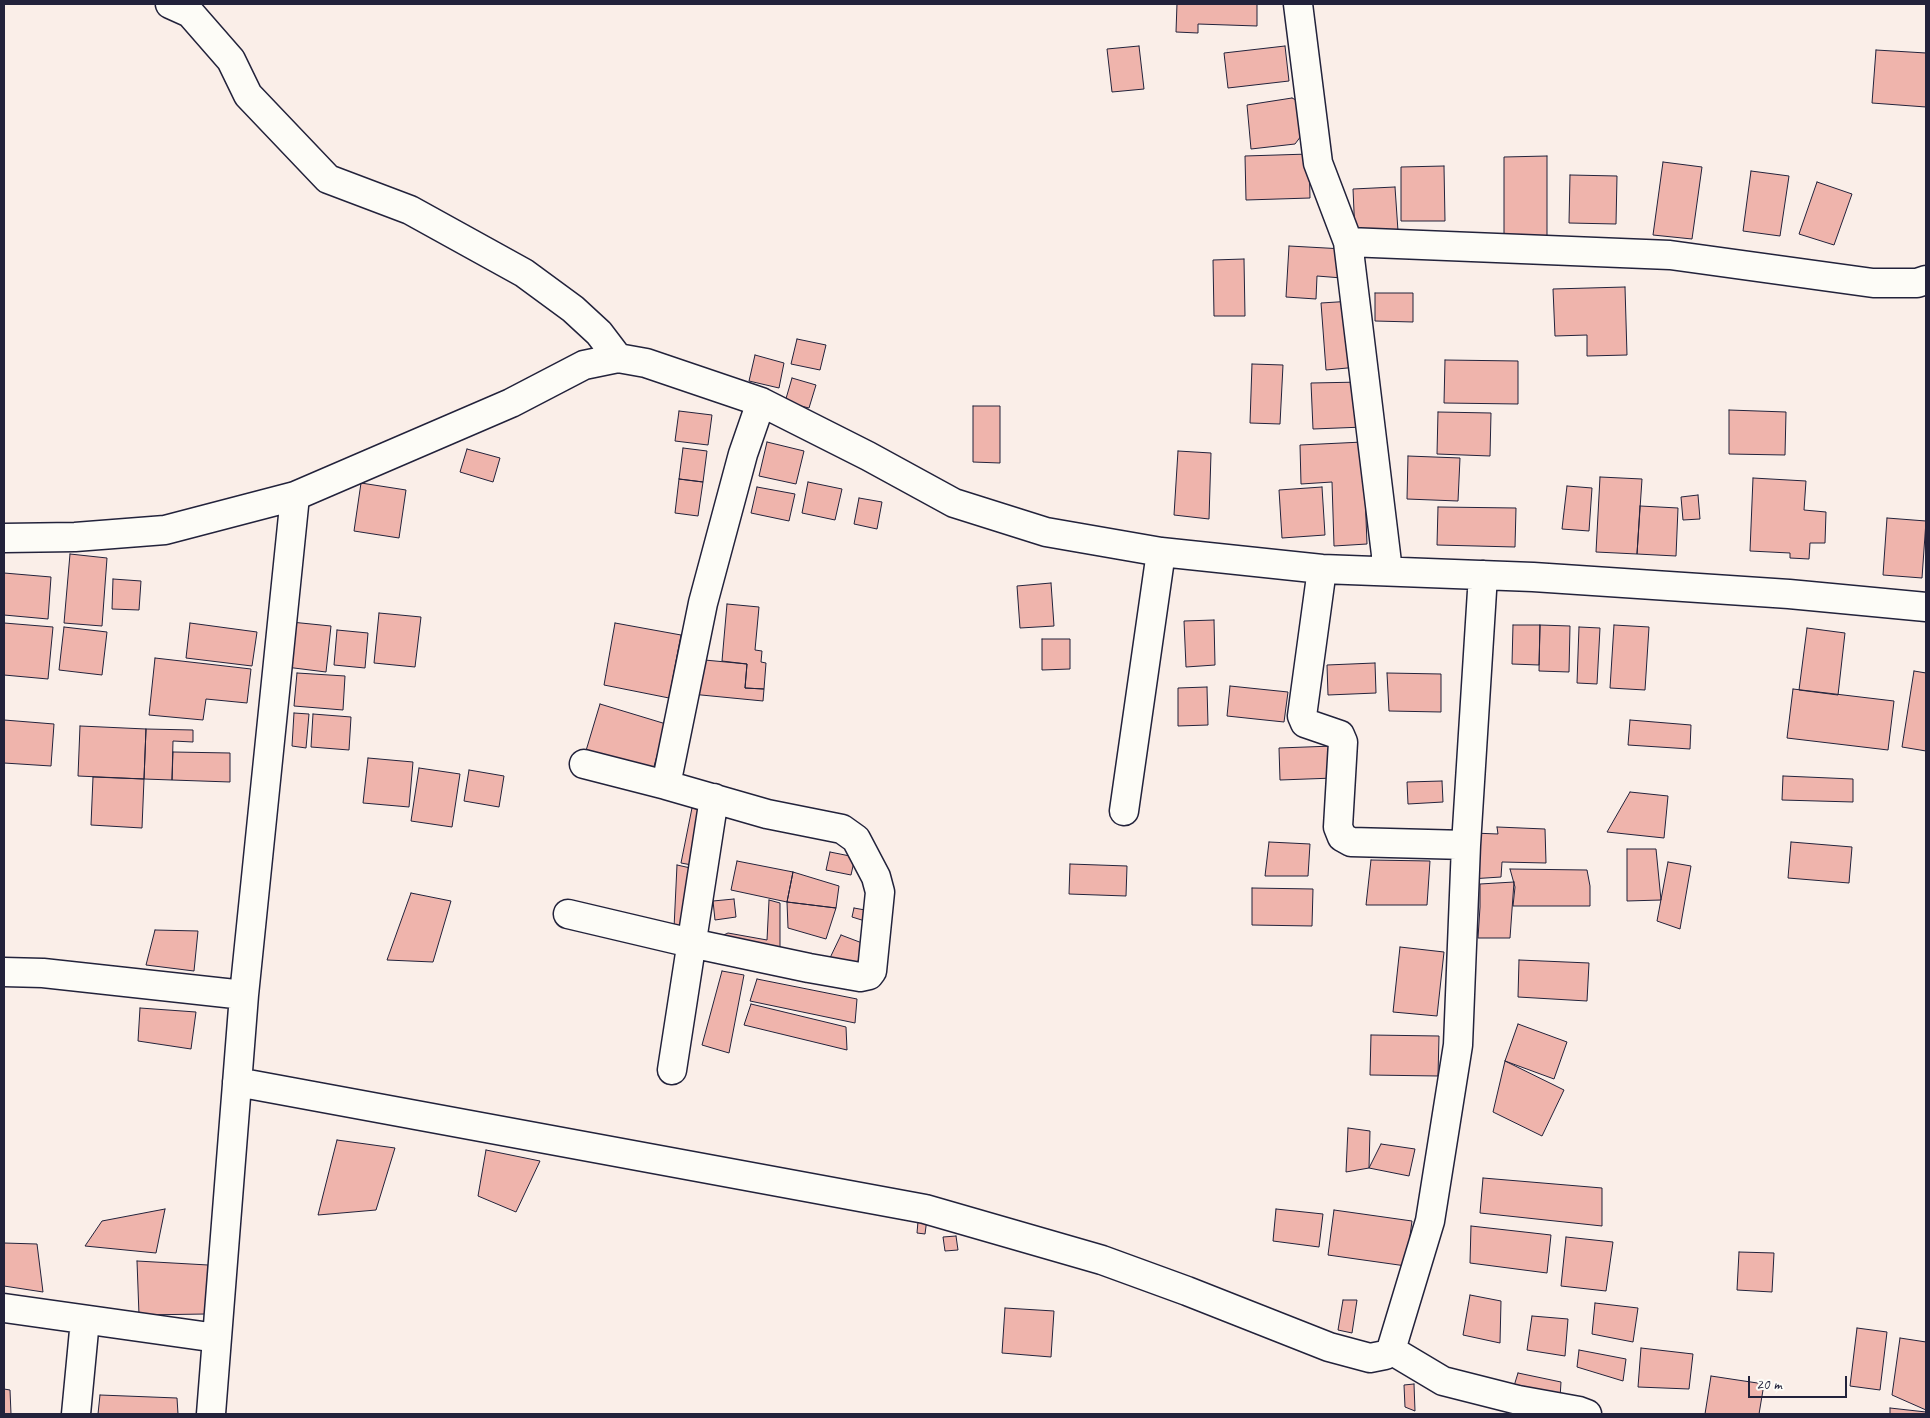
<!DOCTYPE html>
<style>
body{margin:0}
#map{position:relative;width:1930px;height:1418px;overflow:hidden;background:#faeee8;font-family:Caveat,sans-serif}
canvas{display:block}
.frame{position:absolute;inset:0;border:5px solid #22223b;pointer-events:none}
.scale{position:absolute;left:1748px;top:1376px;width:99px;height:22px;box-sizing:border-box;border:2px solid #22223b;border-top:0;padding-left:6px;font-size:15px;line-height:18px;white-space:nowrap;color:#22223b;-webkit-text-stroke:4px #fdfcf7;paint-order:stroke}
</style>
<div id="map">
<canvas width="1930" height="1418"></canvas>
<div class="frame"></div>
<div class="scale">20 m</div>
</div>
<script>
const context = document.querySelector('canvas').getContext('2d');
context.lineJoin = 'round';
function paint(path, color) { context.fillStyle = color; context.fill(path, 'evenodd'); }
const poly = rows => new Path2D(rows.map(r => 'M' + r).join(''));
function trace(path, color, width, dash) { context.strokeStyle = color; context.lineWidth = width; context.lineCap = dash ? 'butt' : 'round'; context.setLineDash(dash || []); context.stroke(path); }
const building = poly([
 [1177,4,1257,4,1257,26,1198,24,1198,33,1176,32,1177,4],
 [1139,46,1144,89,1112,92,1107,49,1139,46],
 [1285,46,1289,81,1228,88,1224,53,1285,46],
 [1876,50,1926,53,1926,107,1872,103,1876,50],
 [1292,98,1306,105,1307,128,1295,144,1251,149,1247,105,1292,98],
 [1309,154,1310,198,1246,200,1245,156,1309,154],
 [1547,156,1547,237,1504,237,1504,157,1547,156],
 [1663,162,1702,167,1692,239,1653,235,1663,162],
 [1444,166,1445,221,1401,221,1401,167,1444,166],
 [1751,171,1789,176,1780,236,1743,231,1751,171],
 [1570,175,1617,176,1616,224,1569,223,1570,175],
 [1817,182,1852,194,1834,245,1799,234,1817,182],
 [1395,187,1398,231,1355,234,1353,189,1395,187],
 [1289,246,1344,249,1342,278,1317,276,1316,299,1286,297,1289,246],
 [1244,259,1245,316,1214,316,1213,260,1244,259],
 [1625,287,1627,355,1587,356,1587,335,1555,336,1553,289,1625,287],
 [1375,293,1413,293,1413,322,1375,321,1375,293],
 [1353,301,1358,367,1326,370,1321,303,1353,301],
 [797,339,826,345,820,370,791,364,797,339],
 [755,355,784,363,779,388,749,381,755,355],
 [1445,360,1518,361,1518,404,1444,403,1445,360],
 [1252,364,1283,365,1280,424,1250,423,1252,364],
 [792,378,816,385,809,408,785,402,792,378],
 [1363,382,1364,427,1313,429,1311,383,1363,382],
 [973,406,1000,406,1000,463,973,462,973,406],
 [1729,410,1786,412,1785,455,1729,454,1729,410],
 [679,411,712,415,708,445,675,441,679,411],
 [1438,412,1491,413,1490,456,1437,454,1438,412],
 [767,442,804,451,796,484,759,476,767,442],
 [1363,442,1367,544,1334,546,1332,482,1301,484,1300,445,1363,442],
 [683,448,707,451,703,482,679,479,683,448],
 [467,449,500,458,493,482,460,472,467,449],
 [1178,451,1211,453,1209,519,1174,515,1178,451],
 [1408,456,1460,458,1458,501,1407,499,1408,456],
 [1600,477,1642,479,1637,554,1596,552,1600,477],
 [1753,478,1806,481,1804,510,1826,512,1825,543,1810,543,1809,559,1790,558,1790,553,1750,551,1753,478],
 [679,479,703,482,698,516,675,513,679,479],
 [808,482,842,489,835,520,802,513,808,482],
 [361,483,406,490,399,538,354,531,361,483],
 [1567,486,1592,488,1589,531,1562,529,1567,486],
 [757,487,795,494,789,521,751,513,757,487],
 [1322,487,1325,535,1282,538,1279,490,1322,487],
 [1698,495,1700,519,1683,520,1681,497,1698,495],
 [859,498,882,502,877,529,854,524,859,498],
 [1640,506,1678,508,1676,556,1637,554,1640,506],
 [1438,507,1516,508,1515,547,1437,545,1438,507],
 [1887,518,1926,521,1922,578,1883,575,1887,518],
 [70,554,107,558,102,626,64,623,70,554],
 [4,573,51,577,48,619,4,615,4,573],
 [113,579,141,581,139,610,112,609,113,579],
 [1051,583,1054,626,1020,628,1017,586,1051,583],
 [727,604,759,607,755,650,762,651,761,662,766,663,764,689,745,688,747,664,722,661,727,604],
 [379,613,421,617,415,667,374,663,379,613],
 [1214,620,1215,665,1186,667,1184,621,1214,620],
 [291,622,331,626,326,672,286,667,291,622],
 [4,623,53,627,48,679,4,675,4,623],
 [190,623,257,632,252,666,186,658,190,623],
 [615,623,681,635,669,698,604,685,615,623],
 [1513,625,1540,625,1539,665,1512,664,1513,625],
 [1540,625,1570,626,1569,672,1539,671,1540,625],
 [1614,625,1649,627,1645,690,1610,688,1614,625],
 [64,627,107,632,102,675,59,670,64,627],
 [1579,627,1600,628,1597,684,1577,683,1579,627],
 [1807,628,1845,633,1838,695,1799,690,1807,628],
 [337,630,368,633,365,668,334,665,337,630],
 [1042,639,1070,639,1070,669,1042,670,1042,639],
 [155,658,251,669,247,703,206,699,203,720,149,715,155,658],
 [694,659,747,664,745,688,764,689,763,701,691,694,694,659],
 [1375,663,1376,693,1328,695,1327,665,1375,663],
 [1914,671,1926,673,1926,751,1902,747,1914,671],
 [297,673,345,676,343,710,294,706,297,673],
 [1387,673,1441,674,1441,712,1389,711,1387,673],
 [1230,686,1288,692,1284,722,1227,716,1230,686],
 [1207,687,1208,725,1178,726,1178,688,1207,687],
 [1793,689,1894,701,1888,750,1787,738,1793,689],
 [600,704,666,724,649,784,582,764,600,704],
 [294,713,309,714,306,748,292,746,294,713],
 [313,714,351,717,349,750,311,747,313,714],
 [4,720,54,724,51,766,4,763,4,720],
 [1630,720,1691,725,1690,749,1628,745,1630,720],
 [80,726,146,729,144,779,78,776,80,726],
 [146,729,193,730,193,742,173,741,172,780,144,779,146,729],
 [1333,746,1334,778,1280,780,1279,748,1333,746],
 [173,752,230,753,230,782,172,780,173,752],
 [368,758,413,762,409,807,363,803,368,758],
 [419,768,460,774,452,827,411,821,419,768],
 [469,770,504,776,499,807,464,801,469,770],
 [1783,776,1853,779,1853,802,1782,800,1783,776],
 [93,777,144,779,142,828,91,825,93,777],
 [1442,781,1443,802,1408,804,1407,782,1442,781],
 [1630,792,1668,796,1664,838,1607,832,1630,792],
 [692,808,709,812,697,866,681,863,692,808],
 [1497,827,1545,829,1546,863,1502,862,1501,877,1470,879,1473,833,1498,834,1497,827],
 [1269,842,1310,844,1308,876,1265,876,1269,842],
 [1791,842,1852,847,1849,883,1788,878,1791,842],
 [1627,849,1656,849,1661,900,1627,901,1627,849],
 [830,852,855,857,851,875,826,870,830,852],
 [1371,860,1430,861,1427,905,1366,905,1371,860],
 [737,861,793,872,787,902,731,890,737,861],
 [1668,862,1691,866,1680,929,1657,921,1668,862],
 [1070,864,1127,866,1126,896,1069,894,1070,864],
 [677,865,695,869,683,929,674,928,677,865],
 [1510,869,1587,870,1590,886,1590,906,1513,906,1515,887,1510,869],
 [793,872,839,886,836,908,787,902,793,872],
 [1514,882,1510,938,1478,938,1480,907,1480,884,1514,882],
 [1252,888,1313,889,1312,926,1252,925,1252,888],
 [411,893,451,901,433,962,387,960,411,893],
 [734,899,736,917,715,920,713,901,734,899],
 [769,900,780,903,780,951,715,939,728,933,767,940,769,900],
 [787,902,836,908,826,939,788,928,787,902],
 [854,908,865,910,865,921,852,917,854,908],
 [155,930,198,931,194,971,146,965,155,930],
 [841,935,870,946,861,969,829,960,841,935],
 [1400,947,1444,952,1437,1016,1393,1012,1400,947],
 [1519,960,1589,963,1587,1001,1518,997,1519,960],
 [722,971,744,975,729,1053,702,1045,722,971],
 [757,979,857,999,855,1023,750,1001,757,979],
 [751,1004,846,1027,847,1050,744,1025,751,1004],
 [140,1008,196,1012,191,1049,138,1041,140,1008],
 [1518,1024,1567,1042,1554,1079,1505,1061,1518,1024],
 [1371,1035,1439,1036,1438,1076,1370,1075,1371,1035],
 [1505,1061,1564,1090,1542,1136,1493,1112,1505,1061],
 [1348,1128,1370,1131,1369,1168,1346,1172,1348,1128],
 [337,1140,395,1148,376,1210,318,1215,337,1140],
 [1381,1144,1415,1149,1409,1176,1369,1168,1381,1144],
 [486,1150,540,1161,516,1212,478,1196,486,1150],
 [1483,1178,1602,1188,1602,1226,1480,1213,1483,1178],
 [165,1209,156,1253,85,1246,102,1221,165,1209],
 [1276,1209,1323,1214,1319,1247,1273,1241,1276,1209],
 [919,1210,928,1211,925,1234,917,1233,919,1210],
 [1334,1210,1412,1221,1406,1266,1328,1255,1334,1210],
 [1471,1226,1551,1235,1547,1273,1470,1263,1471,1226],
 [956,1236,958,1250,945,1251,943,1237,956,1236],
 [1566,1237,1613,1242,1606,1291,1561,1286,1566,1237],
 [4,1243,37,1244,43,1292,4,1286,4,1243],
 [1739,1252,1774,1253,1772,1292,1737,1290,1739,1252],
 [137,1261,208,1265,206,1314,139,1315,137,1261],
 [1470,1295,1501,1301,1500,1343,1463,1335,1470,1295],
 [1343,1300,1357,1300,1352,1333,1338,1330,1343,1300],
 [1595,1303,1638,1308,1633,1342,1592,1334,1595,1303],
 [1005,1308,1054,1311,1051,1357,1002,1353,1005,1308],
 [1532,1316,1568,1319,1565,1356,1527,1350,1532,1316],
 [1857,1328,1887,1332,1880,1390,1850,1386,1857,1328],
 [1900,1338,1926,1342,1926,1410,1892,1395,1900,1338],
 [1641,1348,1693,1354,1689,1389,1638,1387,1641,1348],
 [1579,1350,1626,1359,1623,1381,1577,1367,1579,1350],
 [1518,1373,1561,1382,1560,1398,1514,1386,1518,1373],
 [1711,1376,1764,1384,1759,1414,1705,1414,1711,1376],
 [1414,1384,1415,1411,1405,1407,1404,1385,1414,1384],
 [4,1389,10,1390,11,1414,4,1414,4,1389],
 [100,1395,177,1398,178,1414,98,1414,100,1395],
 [1890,1408,1926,1412,1926,1414,1890,1414,1890,1408]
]);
paint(building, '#efb4ac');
trace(building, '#22223b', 1);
const minor = poly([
 [170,4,190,13,231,60,248,95,328,179,410,210,524,273,573,309,599,333,618,358],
 [1298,4,1318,163,1348,242,1388,571],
 [1348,242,1670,255,1873,283,1917,283,1926,280],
 [4,538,75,537,165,530,295,496,511,403,584,365,618,358,646,363,761,402,868,456,954,503,1046,532,1161,552,1322,569,1533,577,1789,594,1926,607],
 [1322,569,1302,716,1305,723,1340,735,1343,742,1338,827,1342,837,1351,842,1466,845],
 [1483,575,1466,845,1458,1045,1430,1221,1391,1350,1443,1381,1518,1400,1579,1411,1587,1414],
 [584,764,666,785],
 [1124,811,1161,552],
 [568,914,691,943,809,968,860,977,869,975,872,971,880,892,876,877,856,839,842,829,767,814,666,785,703,603,743,454,761,402],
 [4,972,43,973,244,995],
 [672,1070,714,798],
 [237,1082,925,1209,1102,1260,1187,1291,1329,1347,1370,1358,1385,1355,1391,1350],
 [4,1308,217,1338],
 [76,1414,85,1320],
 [211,1414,244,995,295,496]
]);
trace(minor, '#22223b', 31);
trace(minor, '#fdfcf7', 28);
</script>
